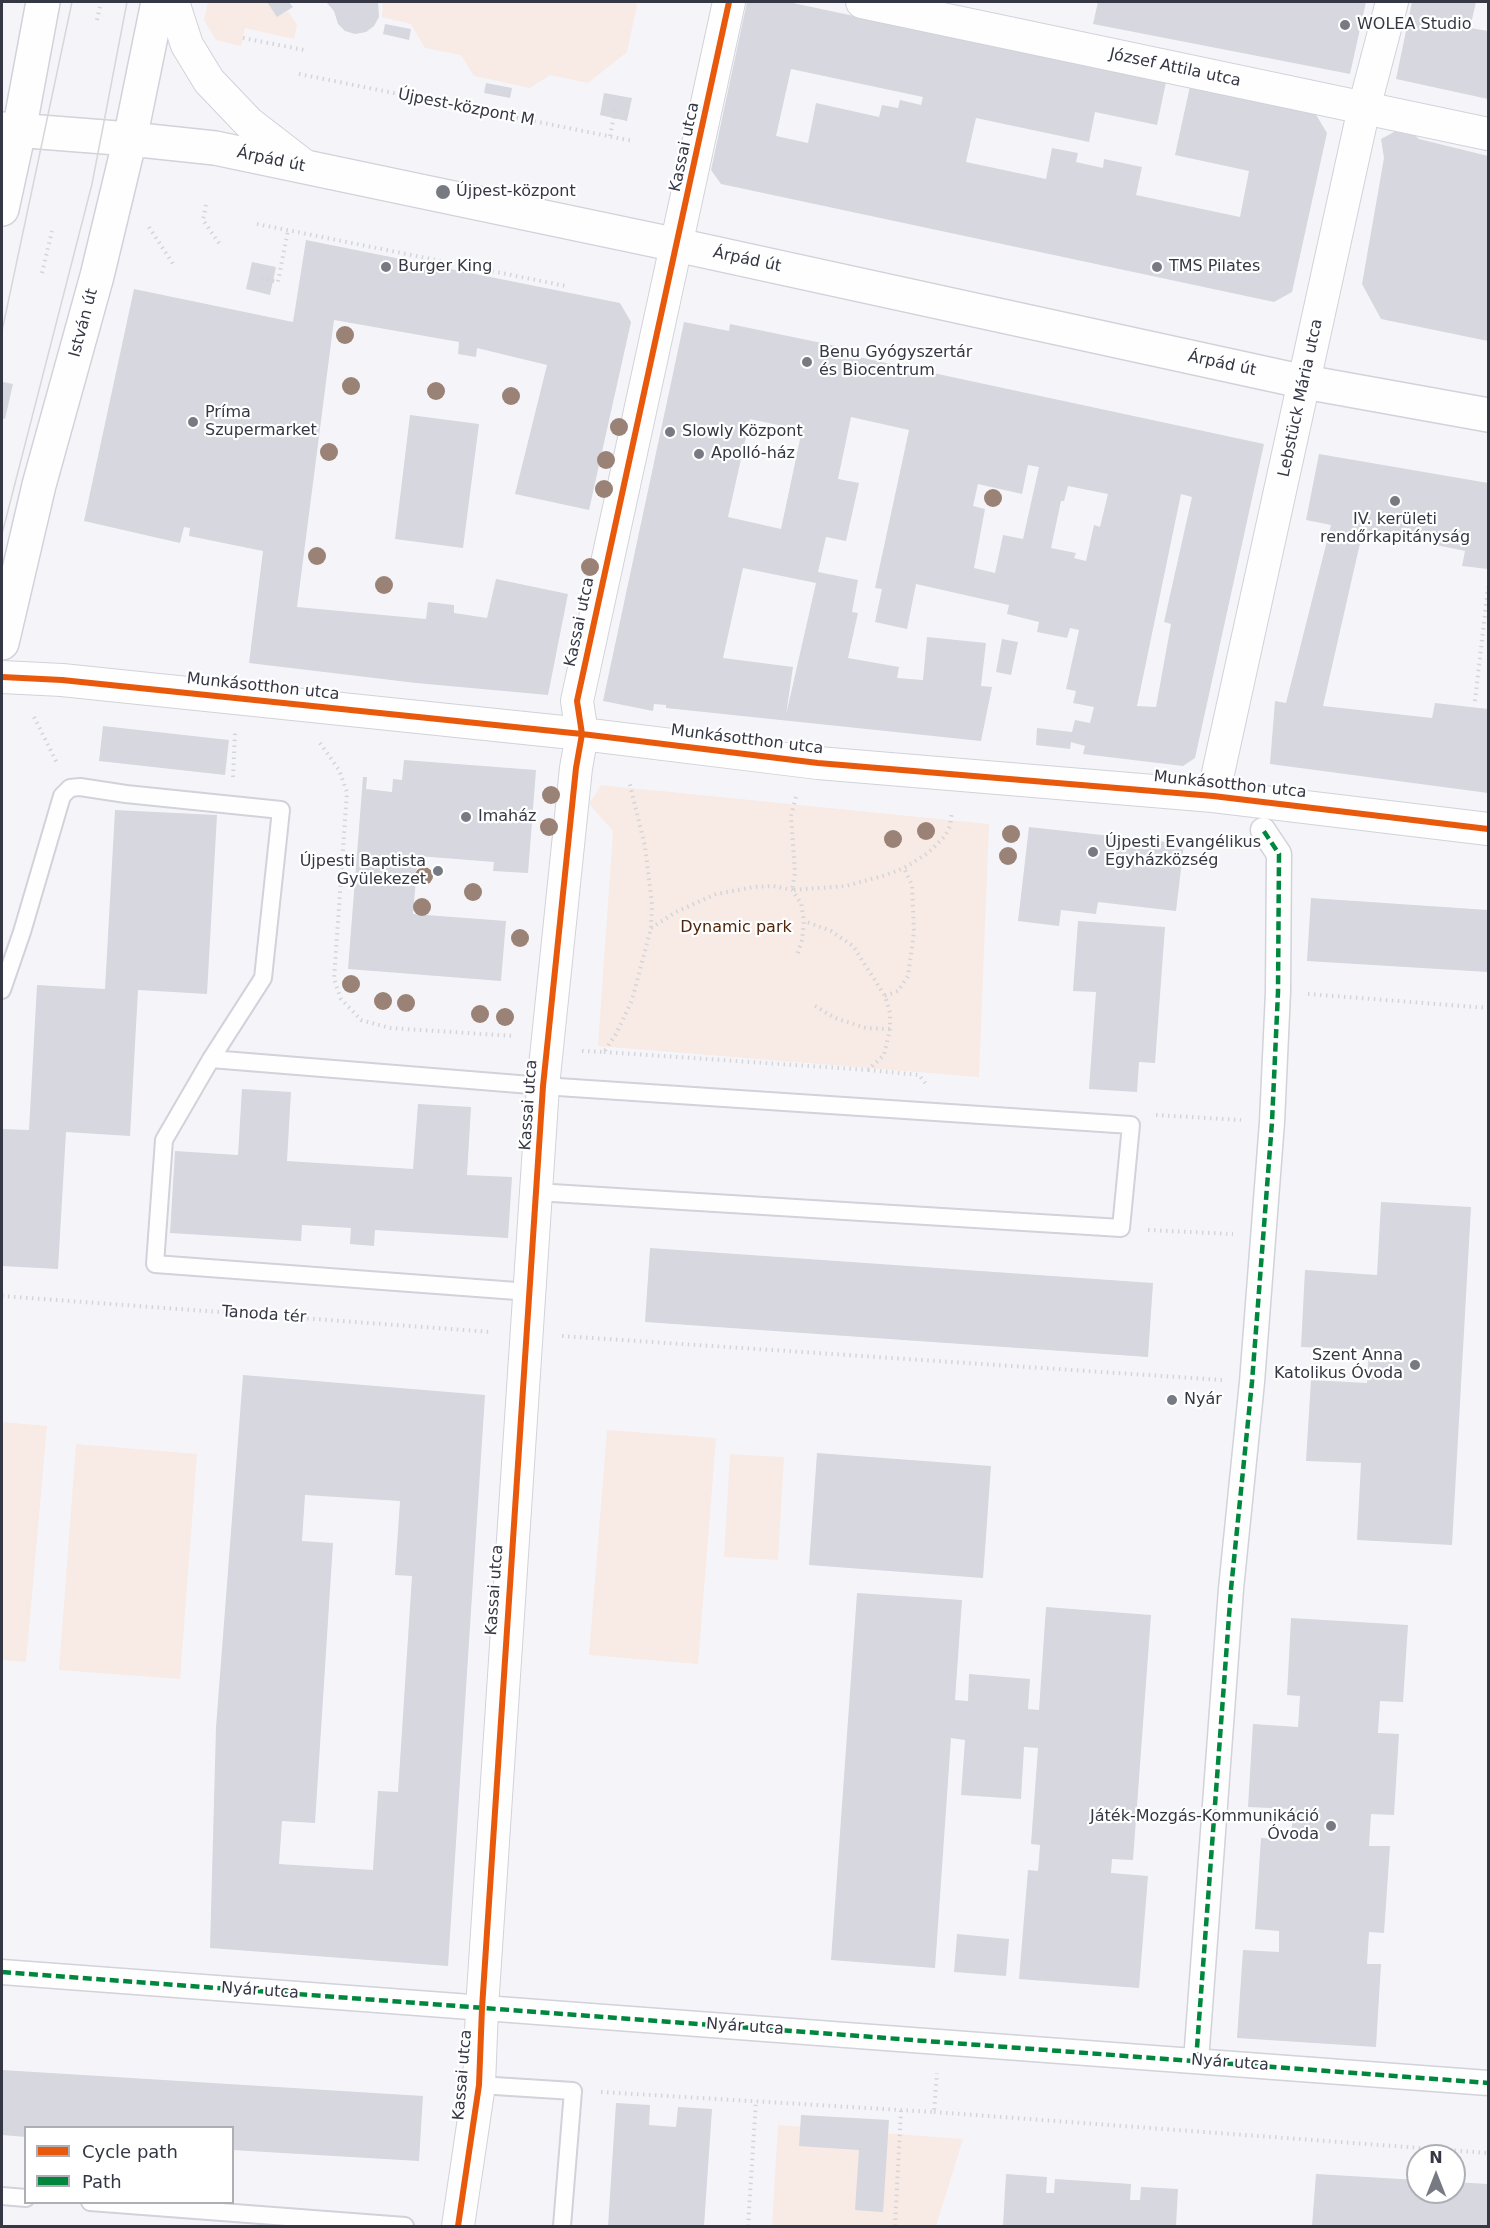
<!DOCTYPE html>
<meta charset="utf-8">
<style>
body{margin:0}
#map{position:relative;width:1490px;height:2228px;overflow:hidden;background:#f5f5f9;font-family:"DejaVu Sans",sans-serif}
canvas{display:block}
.frame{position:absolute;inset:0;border:3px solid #353744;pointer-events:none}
.legend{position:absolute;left:24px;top:2126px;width:210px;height:78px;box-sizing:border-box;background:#fff;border:2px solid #aeafb4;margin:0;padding:8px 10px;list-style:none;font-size:18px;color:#353744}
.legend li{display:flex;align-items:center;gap:12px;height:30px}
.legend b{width:30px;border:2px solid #aeafb4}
.north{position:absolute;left:1406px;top:2144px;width:60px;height:60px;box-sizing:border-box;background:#fff;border:2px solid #aeafb4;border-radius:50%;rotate:0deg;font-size:16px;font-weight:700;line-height:24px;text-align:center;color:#353744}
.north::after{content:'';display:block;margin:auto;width:21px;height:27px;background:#787a83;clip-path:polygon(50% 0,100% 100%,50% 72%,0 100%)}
</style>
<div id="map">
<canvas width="1490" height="2228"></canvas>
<div class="frame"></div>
<ul class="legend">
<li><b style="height:8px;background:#e8590c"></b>Cycle path</li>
<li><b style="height:8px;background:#00873e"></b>Path</li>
</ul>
<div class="north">N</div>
</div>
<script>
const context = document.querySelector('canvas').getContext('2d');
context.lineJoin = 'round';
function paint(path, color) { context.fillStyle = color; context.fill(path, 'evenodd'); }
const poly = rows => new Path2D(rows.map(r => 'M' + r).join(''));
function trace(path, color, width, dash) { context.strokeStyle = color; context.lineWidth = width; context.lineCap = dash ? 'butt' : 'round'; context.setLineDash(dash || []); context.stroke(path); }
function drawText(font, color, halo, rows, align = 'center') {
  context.font = font + ' "DejaVu Sans",sans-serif'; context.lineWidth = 4.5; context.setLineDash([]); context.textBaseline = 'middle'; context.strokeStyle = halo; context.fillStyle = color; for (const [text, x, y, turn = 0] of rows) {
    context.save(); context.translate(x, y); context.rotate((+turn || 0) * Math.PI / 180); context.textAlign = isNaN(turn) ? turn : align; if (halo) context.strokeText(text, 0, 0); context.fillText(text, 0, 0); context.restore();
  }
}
paint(poly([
 [208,2,267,2,277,17,288,11,297,25,294,39,245,28,241,46,216,40,204,20],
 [381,2,634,2,637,5,627,52,588,83,550,75,530,88,474,76,461,55,425,48,411,24,382,17,383,6],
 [601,785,989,824,979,1077,598,1046,613,831,589,804],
 [2,1422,47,1426,26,1662,2,1660],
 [607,1430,716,1438,698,1664,589,1655],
 [76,1444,197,1454,180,1679,59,1670],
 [730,1454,784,1457,778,1560,724,1557],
 [778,2125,963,2139,936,2226,772,2226]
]), '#f8eae5');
paint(poly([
 [267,2,289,2,293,7,277,17],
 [326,2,378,2,379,17,374,26,366,32,355,34,345,31,338,24,334,11],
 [747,2,788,2,1166,82,1157,125,1095,112,1089,142,976,118,966,162,1046,179,1052,148,1078,153,1076,162,1103,168,1104,159,1142,167,1136,195,1240,217,1249,171,1175,155,1190,86,1315,113,1327,133,1292,292,1274,302,721,184,711,170],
 [791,69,923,97,921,105,900,100,898,108,882,105,879,117,816,103,808,143,776,136],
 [1098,2,1366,2,1350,74,1093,24],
 [1412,2,1476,2,1470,28,1488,31,1488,99,1396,79],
 [385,24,411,29,409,40,383,34],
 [486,83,512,88,510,98,484,93],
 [604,93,632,98,627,121,600,115],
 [1405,126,1419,139,1488,156,1488,341,1381,319,1362,284,1384,158,1381,139],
 [306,240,620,303,631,322,589,510,515,494,547,365,477,348,476,357,458,354,459,342,334,320,297,607,426,619,428,602,454,605,454,613,487,618,496,579,568,594,548,695,416,683,249,663,263,551,189,536,190,528,184,527,180,543,84,521,134,289,293,322],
 [252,262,276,267,270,295,246,289],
 [684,322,729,331,730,324,841,347,840,353,1264,444,1195,758,1183,766,1083,754,1085,746,1071,742,1070,749,1036,745,1037,728,1072,732,1075,720,1090,723,1094,707,1073,703,1076,691,1066,689,1079,630,1070,628,1067,638,1037,632,1039,622,1007,614,1009,605,916,584,907,629,875,622,882,589,875,588,909,430,851,417,838,479,859,483,846,541,826,537,818,572,858,580,852,612,858,613,848,658,899,667,897,678,923,680,927,637,986,643,981,686,992,687,981,741,666,708,666,705,654,704,653,711,603,701],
 [750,419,802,430,781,529,728,517],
 [1028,465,1039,467,1023,539,1003,535,995,573,974,568,985,509,973,506,978,484,1022,494],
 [1068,486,1108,494,1100,527,1094,525,1086,561,1074,558,1076,553,1051,548,1061,501,1064,501],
 [1181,494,1192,497,1164,622,1171,624,1156,707,1137,706],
 [743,568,816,583,786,715,793,667,723,658],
 [3,382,13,384,5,419,2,418],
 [410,415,479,424,463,548,395,539],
 [1319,454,1488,483,1488,569,1462,566,1465,551,1363,530,1323,706,1432,718,1435,703,1488,709,1488,793,1270,764,1275,701,1286,703,1331,525,1306,520],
 [1002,639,1018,642,1011,675,996,672],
 [103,726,229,740,225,775,99,761],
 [404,760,536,770,528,873,493,871,494,862,418,856,413,914,506,921,501,981,348,969,363,777,367,777,366,789,392,792,393,779,402,780],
 [115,810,217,815,207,994,138,990,130,1136,66,1132,58,1269,2,1266,2,1129,29,1130,37,985,105,989],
 [1029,827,1184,844,1176,911,1098,902,1096,914,1061,910,1059,926,1018,921],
 [1311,898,1488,910,1488,972,1307,961],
 [1078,921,1165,927,1155,1063,1139,1062,1137,1092,1089,1089,1096,992,1073,991],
 [242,1089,291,1092,287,1161,413,1169,418,1104,471,1107,467,1175,512,1177,508,1238,375,1230,374,1246,350,1244,351,1228,302,1225,301,1241,170,1233,175,1151,238,1155],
 [1381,1202,1471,1207,1452,1545,1357,1540,1361,1463,1306,1461,1311,1380,1367,1383,1369,1350,1301,1347,1305,1270,1377,1275],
 [650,1248,1153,1283,1148,1357,645,1322],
 [243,1375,485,1395,448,1966,210,1948,216,1727],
 [305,1495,400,1501,395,1575,412,1576,398,1792,378,1791,373,1870,279,1864,282,1821,315,1823,333,1543,302,1541],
 [817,1453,991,1466,983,1578,809,1565],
 [857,1593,962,1600,955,1700,968,1701,969,1674,1030,1679,1028,1709,1039,1710,1046,1607,1151,1615,1133,1860,1112,1859,1111,1873,1148,1876,1139,1988,1019,1979,1028,1870,1038,1871,1040,1845,1031,1844,1038,1748,1024,1747,1021,1799,961,1795,965,1740,951,1738,935,1968,831,1960],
 [1291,1618,1408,1625,1403,1702,1380,1701,1378,1733,1399,1734,1394,1815,1371,1814,1369,1846,1390,1846,1384,1933,1369,1932,1367,1964,1381,1964,1376,2047,1237,2038,1243,1950,1279,1952,1279,1931,1255,1929,1261,1838,1291,1840,1293,1809,1248,1807,1253,1724,1298,1727,1300,1696,1287,1695],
 [957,1934,1009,1939,1006,1976,954,1972],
 [2,2070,423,2096,419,2161,232,2150,232,2128,26,2128,26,2137,2,2135],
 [616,2103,650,2105,649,2125,676,2127,678,2107,712,2109,704,2226,608,2226],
 [801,2115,889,2120,883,2212,855,2210,859,2150,799,2146],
 [1006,2174,1047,2177,1046,2193,1054,2193,1055,2179,1131,2184,1130,2200,1140,2200,1141,2187,1178,2189,1176,2226,1003,2226],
 [1316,2174,1418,2180,1418,2192,1454,2192,1454,2182,1488,2184,1488,2226,1312,2226]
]), '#d6d7df');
const service = poly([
 [2,990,22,932,62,796,70,788,80,787,126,794,281,810,263,978,211,1059],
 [530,1292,155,1264,164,1140,211,1059,543,1086,1131,1125,1121,1228,536,1192],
 [479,2085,573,2091,562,2226],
 [2,2196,26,2198],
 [90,2202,405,2226]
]);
const pedestrian = poly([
 [2,1972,1488,2083],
 [1196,2061,1231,1589,1252,1382,1272,1122,1278,992,1279,854,1263,830]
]);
const minor = poly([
 [173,2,187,45,209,81,249,123,306,167],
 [862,2,1488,134],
 [2,677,62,680,582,734,818,763,1213,796,1488,829],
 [1213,796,1364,108,1392,2],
 [458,2226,479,2085,482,2008,543,1086,576,768,582,734,577,701,729,2]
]);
const tertiary = poly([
 [19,131,43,2],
 [130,139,158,2]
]);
const secondary = poly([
 [2,129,130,139,215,148,677,245,1305,382,1488,415],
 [2,209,19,131],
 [2,643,39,485,97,276,130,139]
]);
trace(service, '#d1d2da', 20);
trace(pedestrian, '#d1d2da', 27);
trace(minor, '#d1d2da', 34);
trace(tertiary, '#d1d2da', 36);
trace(secondary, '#d1d2da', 36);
trace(poly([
 [97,20,101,2],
 [243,38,304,50],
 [299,74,633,141],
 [610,136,616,107],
 [206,205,203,220,221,246],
 [257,224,566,286],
 [149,227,173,264],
 [42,273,52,231],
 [261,278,278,282,288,230],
 [1475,701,1488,587],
 [34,717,58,765],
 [320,743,339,770,347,792,334,979,341,999,361,1020,390,1028,514,1036],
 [233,777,235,733],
 [796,797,791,816,795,873,792,890,846,886,886,875,904,868,928,853,945,836,950,826,952,812],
 [651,928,676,912,716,894,754,887,773,886,792,890,801,903,804,921,802,940,797,956],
 [1308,994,1488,1008],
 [885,996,898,991,908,976,914,932,912,885,904,868],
 [815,1006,835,1018,866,1028,890,1029],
 [582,1051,604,1052,616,1034,632,1000,651,928,652,904,645,846,629,781],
 [604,1052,868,1070,884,1055,890,1029,890,1013,885,996,853,946,831,931,804,921],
 [868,1070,919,1075,926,1084],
 [1156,1115,1241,1120],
 [1148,1230,1233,1234],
 [2,1296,491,1332],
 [562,1336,1222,1380],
 [601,2092,934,2112,937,2073],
 [934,2112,1488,2153],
 [748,2226,756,2101],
 [895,2226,901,2110]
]), '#d4d5d8', 4, [1.5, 4.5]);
trace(service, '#fefefe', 16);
trace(pedestrian, '#fefefe', 24);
trace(minor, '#fefefe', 32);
trace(tertiary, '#fefefe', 33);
trace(secondary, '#fefefe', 33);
trace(poly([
 [2,331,72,2],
 [2,534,92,184,127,2]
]), '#d7d7da', 1.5);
trace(poly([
 [2,1972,1488,2083],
 [1196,2061,1231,1589,1252,1382,1272,1122,1278,992,1279,854,1263,830]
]), '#00873e', 4.5, [9, 4.5]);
trace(poly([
 [2,677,62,680,582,734,818,763,1213,796,1488,829],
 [458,2226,479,2085,482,2008,543,1086,576,768,582,734,577,701,729,2]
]), '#e8590c', 6);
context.fillStyle = '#9a8376';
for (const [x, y] of [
 [345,335],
 [351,386],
 [436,391],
 [511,396],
 [619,427],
 [329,452],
 [606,460],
 [604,489],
 [993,498],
 [317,556],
 [590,567],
 [384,585],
 [551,795],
 [549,827],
 [926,831],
 [1011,834],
 [893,839],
 [1008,856],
 [424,876],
 [473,892],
 [422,907],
 [520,938],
 [351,984],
 [383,1001],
 [406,1003],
 [480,1014],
 [505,1017]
]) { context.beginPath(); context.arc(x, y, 9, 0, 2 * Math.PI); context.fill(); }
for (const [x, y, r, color] of [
 [1345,25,6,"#787a83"],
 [443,192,8,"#787a83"],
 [386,267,6,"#787a83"],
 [1157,267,6,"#787a83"],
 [807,362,6,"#787a83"],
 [193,422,6,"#787a83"],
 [670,432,6,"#787a83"],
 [699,454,6,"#787a83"],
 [1395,501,6,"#787a83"],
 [466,817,6,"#787a83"],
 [1093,852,6,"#787a83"],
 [438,871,6,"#787a83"],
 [1415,1365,6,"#787a83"],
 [1172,1400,6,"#787a83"],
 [1331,1826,6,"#787a83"]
]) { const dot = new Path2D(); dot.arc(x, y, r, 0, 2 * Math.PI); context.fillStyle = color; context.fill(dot); trace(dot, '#fff', 2); }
drawText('16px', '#353744', '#fff', [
 ["WOLEA Studio",1357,25],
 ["Újpest-központ",456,192],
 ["Burger King",398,267],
 ["TMS Pilates",1169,267],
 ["Benu Gyógyszertár",819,353],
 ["és Biocentrum",819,371],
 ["Príma",205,413],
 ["Szupermarket",205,431],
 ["Slowly Központ",682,432],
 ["Apolló-ház",711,454],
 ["IV. kerületi",1395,520,"center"],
 ["rendőrkapitányság",1395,538,"center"],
 ["Imaház",478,817],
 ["Újpesti Evangélikus",1105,843],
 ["Egyházközség",1105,861],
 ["Újpesti Baptista",426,862,"right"],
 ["Gyülekezet",426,880,"right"],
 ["Szent Anna",1403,1356,"right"],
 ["Katolikus Óvoda",1403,1374,"right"],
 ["Nyár",1184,1400],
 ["Játék-Mozgás-Kommunikáció",1319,1817,"right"],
 ["Óvoda",1319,1835,"right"]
], 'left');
drawText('16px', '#353744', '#fff', [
 ["József Attila utca",1175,68,12],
 ["Újpest-központ M",466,108,11],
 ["Kassai utca",685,147,-78],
 ["Árpád út",271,160,12],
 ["Árpád út",747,260,12],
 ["István út",84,323,-75],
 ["Árpád út",1222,364,12],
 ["Lebstück Mária utca",1301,398,-78],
 ["Kassai utca",580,622,-78],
 ["Munkásotthon utca",263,687,6],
 ["Munkásotthon utca",747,740,7],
 ["Munkásotthon utca",1230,785,6],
 ["Kassai utca",529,1105,-86],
 ["Tanoda tér",264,1315,4],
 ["Kassai utca",495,1590,-86],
 ["Nyár utca",260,1991,4],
 ["Nyár utca",745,2027,4],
 ["Nyár utca",1230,2063,4],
 ["Kassai utca",463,2075,-85]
]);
drawText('16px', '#50250a', '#fff', [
 ["Dynamic park",736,928]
]);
</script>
